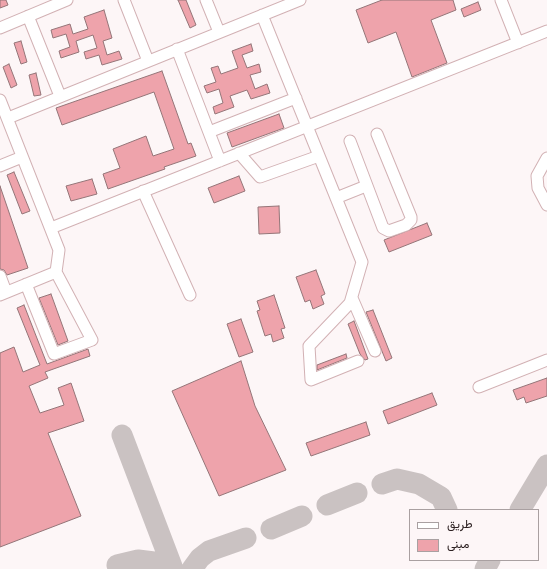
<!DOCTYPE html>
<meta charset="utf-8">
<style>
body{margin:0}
#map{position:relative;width:547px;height:569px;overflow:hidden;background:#fdf6f7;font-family:"Sofia Sans Condensed",Vazirmatn,sans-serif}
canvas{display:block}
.legend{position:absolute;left:409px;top:509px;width:130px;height:52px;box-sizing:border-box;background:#fdf6f7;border:1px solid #a9a0a1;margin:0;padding:5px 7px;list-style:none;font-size:12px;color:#2c2021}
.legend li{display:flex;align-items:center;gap:8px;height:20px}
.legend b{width:20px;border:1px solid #a9a0a1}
</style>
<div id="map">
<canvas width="547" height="569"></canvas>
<ul class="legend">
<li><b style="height:5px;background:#fff"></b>طريق</li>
<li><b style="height:11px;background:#eea3ab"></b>مبنى</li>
</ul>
</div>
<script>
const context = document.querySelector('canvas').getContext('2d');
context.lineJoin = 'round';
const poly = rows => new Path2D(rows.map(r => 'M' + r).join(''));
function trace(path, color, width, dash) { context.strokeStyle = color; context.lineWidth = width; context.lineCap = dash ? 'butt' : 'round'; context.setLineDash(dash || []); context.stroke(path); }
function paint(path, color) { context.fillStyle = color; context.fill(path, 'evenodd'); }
trace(poly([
 [122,435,173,569],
 [382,484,397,479,419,484,441,497,447,510],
 [327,505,357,493],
 [520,510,547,465],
 [271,529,302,516],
 [117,565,138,560,154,562,166,569],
 [192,569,200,558,209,551,246,538],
 [485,569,490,560]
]), '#cac2c2', 21);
const building = poly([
 [0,0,6,0,8,5,0,8,0,0],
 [178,0,186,0,196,25,190,28,178,0],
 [382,0,453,0,456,10,431,20,447,63,412,77,396,32,368,43,356,10,382,0],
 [478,2,481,10,464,17,461,9,478,2],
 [104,10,112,38,103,41,107,55,119,51,122,59,102,65,99,55,86,59,84,52,97,48,93,35,76,41,79,52,61,58,59,51,70,47,66,34,53,38,51,30,70,24,73,34,88,29,84,17,104,10],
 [21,41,27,62,21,64,14,43,21,41],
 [251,44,253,51,242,55,247,68,259,64,261,72,250,75,255,89,267,84,270,93,251,99,247,90,230,96,234,107,215,114,213,107,223,103,219,89,207,93,204,86,216,82,211,68,218,66,221,74,238,68,232,51,251,44],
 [9,64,17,85,11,88,3,67,9,64],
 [162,71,188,144,191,143,196,156,164,167,165,169,108,189,103,174,120,168,113,149,146,136,153,156,174,149,154,92,62,125,56,108,162,71],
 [36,73,41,95,34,96,29,75,36,73],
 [279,114,284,128,232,147,227,133,279,114],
 [14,172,30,211,22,214,7,175,14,172],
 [239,176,245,191,214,203,208,188,239,176],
 [92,179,97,194,71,201,66,186,92,179],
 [0,186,28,268,7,275,4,270,0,269,0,186],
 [279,206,280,233,259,234,258,207,279,206],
 [427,223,432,235,389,252,384,240,427,223],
 [316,270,325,294,321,296,324,304,313,309,310,300,305,302,296,277,316,270],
 [51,294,68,341,58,345,39,298,51,294],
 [274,295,285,328,281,329,284,338,273,342,271,334,265,336,257,311,260,310,257,301,274,295],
 [24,305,47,364,88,349,90,356,45,372,48,378,29,386,40,413,64,405,58,388,71,383,84,421,48,433,81,516,0,547,0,353,14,347,23,372,40,365,17,308,24,305],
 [373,310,392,358,386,361,366,312,373,310],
 [241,319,253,352,239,357,227,324,241,319],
 [354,321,368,359,365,360,360,354,348,324,354,321],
 [346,354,347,358,317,370,317,365,346,354],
 [241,361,255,406,286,470,219,496,172,391,241,361],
 [547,378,547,396,526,403,524,397,517,400,513,390,547,378],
 [432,393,437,405,388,424,383,411,432,393],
 [366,422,370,435,311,456,306,443,366,422]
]);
paint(building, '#eea3ab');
trace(building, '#947578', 1);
const minor = poly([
 [124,0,148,61],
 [206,0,219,32],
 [501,0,518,43],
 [262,15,362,262,350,303,309,346,311,380,358,361],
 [28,16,60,96],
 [0,28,67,0],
 [177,49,220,161],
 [0,100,59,250,56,272,92,340,54,354,26,284],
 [8,118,300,0],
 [209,132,296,98],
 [350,141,383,228,389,231,406,225,411,220,411,217,377,134],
 [239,153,260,177,319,156],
 [547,158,537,176,538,188,547,205],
 [0,166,22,157],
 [143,191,190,295],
 [336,198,366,186],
 [51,228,547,31],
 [0,276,6,292],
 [0,295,56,272],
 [352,298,375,351],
 [479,387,547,360]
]);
trace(minor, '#d2b1b4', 13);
trace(minor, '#fff', 11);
</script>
